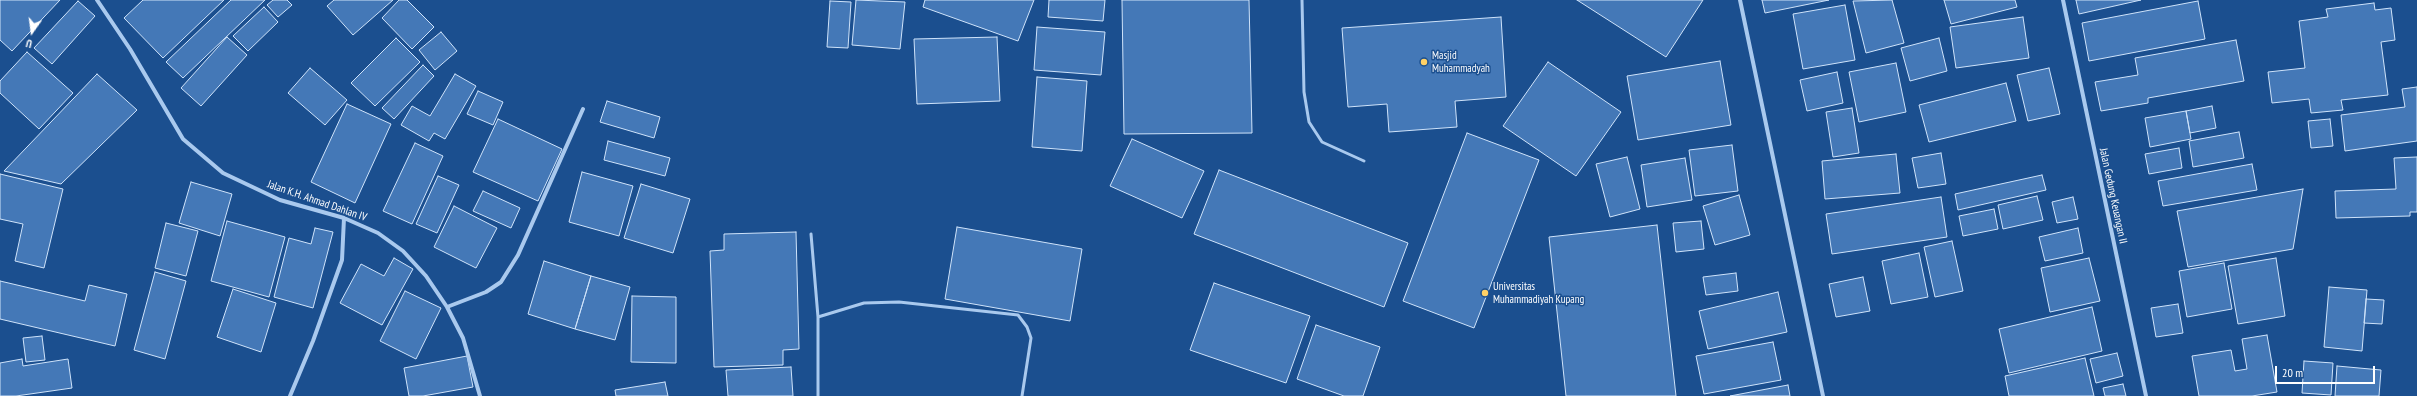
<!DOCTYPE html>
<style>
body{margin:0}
#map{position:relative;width:2417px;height:396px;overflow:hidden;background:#1b4f8f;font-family:"PT Sans Narrow",sans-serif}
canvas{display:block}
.north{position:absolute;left:12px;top:12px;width:40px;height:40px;-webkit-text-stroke:3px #1b4f8f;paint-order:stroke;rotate:194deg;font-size:11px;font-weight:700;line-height:16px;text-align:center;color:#fff}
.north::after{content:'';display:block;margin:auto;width:14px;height:18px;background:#fff;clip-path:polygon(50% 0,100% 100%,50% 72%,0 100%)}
.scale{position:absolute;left:2275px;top:366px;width:100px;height:18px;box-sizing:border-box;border:2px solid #fff;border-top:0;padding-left:5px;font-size:12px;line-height:14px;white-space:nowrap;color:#fff;-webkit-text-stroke:3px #1b4f8f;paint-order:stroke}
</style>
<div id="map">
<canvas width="2417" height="396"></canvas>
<div class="north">U</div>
<div class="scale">20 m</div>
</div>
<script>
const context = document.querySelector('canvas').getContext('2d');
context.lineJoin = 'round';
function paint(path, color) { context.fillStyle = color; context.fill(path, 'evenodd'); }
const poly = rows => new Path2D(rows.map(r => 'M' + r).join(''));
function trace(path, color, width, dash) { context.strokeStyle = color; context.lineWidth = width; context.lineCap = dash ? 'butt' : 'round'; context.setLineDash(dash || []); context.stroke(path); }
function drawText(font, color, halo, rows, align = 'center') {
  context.font = font + ' "PT Sans Narrow",sans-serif'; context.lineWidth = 3; context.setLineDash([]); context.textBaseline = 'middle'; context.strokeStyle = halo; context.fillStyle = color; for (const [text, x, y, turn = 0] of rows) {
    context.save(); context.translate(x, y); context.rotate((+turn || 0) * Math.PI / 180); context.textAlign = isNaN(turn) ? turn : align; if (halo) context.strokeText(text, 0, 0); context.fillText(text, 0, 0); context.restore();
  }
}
const building = poly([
 [0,0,60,0,12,51,0,40,0,0],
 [143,0,224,0,163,58,124,18,143,0],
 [231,0,265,0,183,78,166,62,231,0],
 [273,0,287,0,292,5,278,17,267,5,273,0],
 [334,0,393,0,353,35,327,6,334,0],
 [399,0,407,0,434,27,412,49,382,18,399,0],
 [856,0,905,2,900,49,852,45,856,0],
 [925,0,1034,0,1018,41,923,7,925,0],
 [1049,0,1105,0,1103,21,1048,17,1049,0],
 [1122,0,1249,0,1252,133,1124,134,1122,0],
 [1577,0,1703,0,1666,57,1577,0],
 [1762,0,1829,0,1765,13,1762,0],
 [1892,0,1904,43,1866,53,1853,1,1892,0],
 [1944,0,2015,0,2017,7,1951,24,1944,0],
 [2076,0,2141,0,2079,14,2076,0],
 [78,1,95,16,52,64,34,48,78,1],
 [830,1,851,2,848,48,827,47,830,1],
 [2198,1,2205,39,2089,61,2082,23,2198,1],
 [2374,3,2375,10,2391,8,2395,40,2381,42,2388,95,2341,100,2343,110,2311,113,2309,99,2272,103,2268,72,2305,68,2299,21,2328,17,2326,9,2374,3],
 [1845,5,1855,60,1803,69,1793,14,1845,5],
 [264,7,278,22,248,51,233,36,264,7],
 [1501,17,1506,97,1455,101,1457,127,1389,132,1387,104,1348,107,1342,28,1501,17],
 [2023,17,2029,58,1956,68,1950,27,2023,17],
 [1037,27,1105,32,1101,75,1034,70,1037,27],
 [441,32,457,51,435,70,419,50,441,32],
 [227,37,247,55,201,106,181,88,227,37],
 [997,37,1000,101,917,104,914,39,997,37],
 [396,38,420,62,375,106,351,83,396,38],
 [1939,38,1947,71,1910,81,1901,48,1939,38],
 [2236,40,2244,81,2148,98,2148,103,2101,111,2095,82,2138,75,2135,58,2236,40],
 [27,52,73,93,39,129,0,93,0,81,27,52],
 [1720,61,1731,125,1638,140,1627,76,1720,61],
 [1548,62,1621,112,1576,176,1503,126,1548,62],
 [1896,63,1906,112,1859,122,1849,72,1896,63],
 [423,65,434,76,394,119,382,108,423,65],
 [310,68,347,100,325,125,288,93,310,68],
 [2049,68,2060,114,2028,121,2017,75,2049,68],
 [1837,72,1843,103,1807,111,1800,80,1837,72],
 [97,74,137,110,61,184,4,171,97,74],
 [455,74,476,86,445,139,434,133,429,141,401,125,412,106,430,116,455,74],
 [1037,77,1087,81,1082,151,1032,147,1037,77],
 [2006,83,2016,121,1929,142,1919,105,2006,83],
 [2417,87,2417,141,2345,151,2341,115,2405,107,2402,89,2417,87],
 [478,91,503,102,493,125,467,114,478,91],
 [607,101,660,117,654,138,600,122,607,101],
 [347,104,391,124,355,203,311,182,347,104],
 [2212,106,2216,128,2190,133,2186,111,2212,106],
 [1852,108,1859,153,1833,157,1826,112,1852,108],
 [2186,111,2191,139,2150,147,2145,118,2186,111],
 [498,119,562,149,538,201,473,172,498,119],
 [2330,119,2333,146,2311,148,2308,121,2330,119],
 [2239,132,2244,158,2193,167,2189,141,2239,132],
 [1467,133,1539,160,1474,328,1403,301,1467,133],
 [1132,139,1204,171,1182,218,1110,186,1132,139],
 [608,141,670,158,665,176,604,160,608,141],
 [415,143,443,156,412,224,383,211,415,143],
 [1732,145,1738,191,1695,196,1689,150,1732,145],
 [2179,148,2182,168,2149,174,2145,154,2179,148],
 [1941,153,1946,184,1918,188,1912,158,1941,153],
 [1896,154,1900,193,1825,199,1822,161,1896,154],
 [1627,157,1640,209,1610,217,1596,164,1627,157],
 [2417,157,2417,212,2410,212,2410,216,2336,218,2335,191,2396,189,2394,158,2417,157],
 [1685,158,1692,200,1647,207,1641,165,1685,158],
 [2252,164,2257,190,2163,206,2158,181,2252,164],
 [1219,170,1408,243,1384,307,1194,234,1219,170],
 [582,172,633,186,619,236,569,222,582,172],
 [0,174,63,189,44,268,15,261,23,224,0,219,0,174],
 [2042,175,2046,190,1958,210,1955,194,2042,175],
 [438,176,459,185,437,233,416,224,438,176],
 [191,182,232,194,220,236,179,223,191,182],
 [641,184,690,199,673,253,624,238,641,184],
 [2303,189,2293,249,2188,267,2177,211,2303,189],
 [483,191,520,208,511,228,473,211,483,191],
 [1739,195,1750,235,1715,245,1703,206,1739,195],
 [2037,196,2043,220,2003,229,1998,205,2037,196],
 [1941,197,1947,237,1832,254,1826,214,1941,197],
 [2073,197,2078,219,2057,223,2052,202,2073,197],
 [454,206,497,228,476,268,434,247,454,206],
 [1994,209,1998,229,1963,236,1959,216,1994,209],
 [227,221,285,237,269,297,211,281,227,221],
 [1701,221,1704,249,1676,252,1673,223,1701,221],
 [166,223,198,231,186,276,155,268,166,223],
 [1657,225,1676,396,1566,396,1549,237,1657,225],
 [957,227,1082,249,1070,321,945,299,957,227],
 [315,228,333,232,313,308,274,297,289,238,311,244,315,228],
 [2078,228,2083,253,2045,261,2039,237,2078,228],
 [796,232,799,349,783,350,783,365,714,367,710,251,724,250,724,234,796,232],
 [1952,241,1963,291,1935,297,1924,247,1952,241],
 [1919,253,1928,297,1891,304,1882,261,1919,253],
 [394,258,413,269,382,325,340,303,361,264,384,276,394,258],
 [2089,258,2100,301,2050,312,2041,268,2089,258],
 [2276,258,2285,316,2238,324,2228,266,2276,258],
 [544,261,591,276,575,329,528,314,544,261],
 [2224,263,2232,309,2187,317,2179,271,2224,263],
 [155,272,186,281,165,359,134,350,155,272],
 [1736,273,1738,291,1706,295,1703,277,1736,273],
 [591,276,630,287,615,340,575,329,591,276],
 [1863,277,1870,311,1836,317,1829,284,1863,277],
 [0,281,85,301,89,285,127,294,115,346,0,319,0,281],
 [1214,283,1310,316,1286,383,1190,350,1214,283],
 [2329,287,2367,290,2362,351,2324,347,2329,287],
 [233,289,276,303,261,352,217,337,233,289],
 [405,291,441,308,416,359,380,341,405,291],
 [1778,292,1787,332,1708,349,1699,311,1778,292],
 [632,296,676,297,676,363,631,362,632,296],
 [2366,299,2384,300,2382,324,2364,323,2366,299],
 [2178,304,2183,333,2156,337,2151,308,2178,304],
 [2092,307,2102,351,2009,373,1999,329,2092,307],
 [1316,325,1380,347,1363,396,1344,396,1297,379,1316,325],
 [2267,335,2277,392,2252,396,2199,396,2192,356,2231,350,2235,371,2247,369,2242,339,2267,335],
 [42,336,45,360,26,362,23,338,42,336],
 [1773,342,1781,380,1704,394,1696,356,1773,342],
 [2117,353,2123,376,2096,383,2090,359,2117,353],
 [467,356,473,387,423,396,409,396,404,368,467,356],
 [2085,358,2094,396,2009,396,2005,376,2085,358],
 [22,359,23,366,68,359,72,388,16,396,0,396,0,363,22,359],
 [2304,361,2333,363,2331,395,2302,393,2304,361],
 [2337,366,2381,370,2379,396,2335,396,2337,366],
 [791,367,793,396,728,396,726,370,791,367],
 [665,382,668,396,616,396,615,390,665,382],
 [2123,384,2126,396,2105,396,2103,388,2123,384],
 [1788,385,1790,396,1730,396,1788,385]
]);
paint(building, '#4478b7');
trace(building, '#cfe3fa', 1);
trace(poly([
 [1302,0,1304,92,1309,122,1322,142,1364,161],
 [811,234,818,317,818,396],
 [818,317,864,303,899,302,1018,315,1027,327,1031,338,1022,396]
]), '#a9c9ee', 3);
trace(poly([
 [97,0,130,49,183,139,223,173,280,200,344,218,378,233,403,251,426,276,447,307,463,338,480,396],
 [1740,0,1823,396],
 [2063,0,2146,396],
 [447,307,486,292,501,282,518,255,583,109],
 [290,396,313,341,342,260,344,218]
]), '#a9c9ee', 4);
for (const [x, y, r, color] of [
 [1424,62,4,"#ffd166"],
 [1485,293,4,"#ffd166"]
]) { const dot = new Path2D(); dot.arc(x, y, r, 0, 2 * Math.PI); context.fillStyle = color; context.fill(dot); trace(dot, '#1b4f8f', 1.5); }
drawText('11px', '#fff', '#1b4f8f', [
 ["Masjid",1432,56],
 ["Muhammadyah",1432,69],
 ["Universitas",1493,287],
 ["Muhammadiyah Kupang",1493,300]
], 'left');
drawText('11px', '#fff', '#1b4f8f', [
 ["Jalan Gedung Keuangan II",2113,196,78],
 ["Jalan K.H. Ahmad Dahlan IV",317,201,19]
]);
</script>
